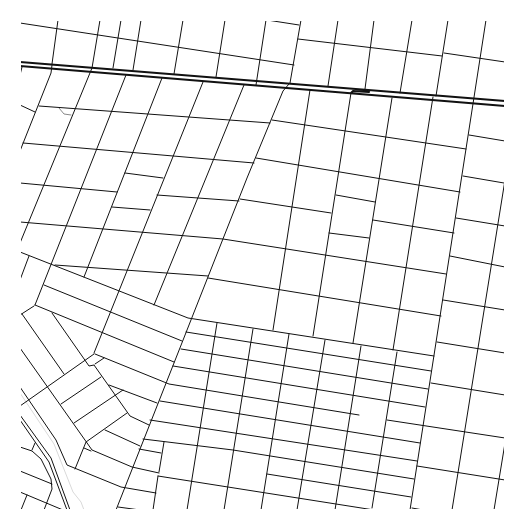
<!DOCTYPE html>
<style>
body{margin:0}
#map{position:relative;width:525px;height:530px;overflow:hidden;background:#fff;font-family:"Fira Sans Condensed",sans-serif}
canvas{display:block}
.frame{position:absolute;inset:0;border:21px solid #fff;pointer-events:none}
</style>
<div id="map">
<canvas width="525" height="530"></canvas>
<div class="frame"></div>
</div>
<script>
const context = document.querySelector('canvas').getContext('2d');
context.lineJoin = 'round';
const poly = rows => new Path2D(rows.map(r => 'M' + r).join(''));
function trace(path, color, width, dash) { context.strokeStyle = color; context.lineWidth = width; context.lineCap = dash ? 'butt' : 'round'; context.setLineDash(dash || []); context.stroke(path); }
trace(poly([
 [20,393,54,444,73,492,81,502,84,510]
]), '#d9d9d9', 1);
trace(poly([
 [59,108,64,114,71,115]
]), '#111', 0.5);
trace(poly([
 [267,20,299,25],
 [20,23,294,65],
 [298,39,442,56],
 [444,53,505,62],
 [52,64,58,20],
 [113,68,121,20],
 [133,70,141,20],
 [174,74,183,20],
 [20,75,22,67],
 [216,77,225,20],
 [290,83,301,20],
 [256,85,266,20],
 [328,86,338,20],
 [365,89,374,20],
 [400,93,412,20],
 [436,96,448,20],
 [20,105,35,112],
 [39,106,270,123],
 [272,120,466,149],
 [469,135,505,141],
 [23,143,254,163],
 [256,158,460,192],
 [125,173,163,178],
 [463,176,504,183],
 [20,183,117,192],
 [157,195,239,201],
 [336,195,375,202],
 [240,199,331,213],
 [112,207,150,210],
 [456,218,505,226],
 [373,220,454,233],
 [20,222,223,239,446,274],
 [329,233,369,238],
 [20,243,92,68,100,20],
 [20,252,188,318,434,356],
 [450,256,505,267],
 [55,265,208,276],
 [84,277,162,78],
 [208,278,441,316],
 [20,280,29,256],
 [44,285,182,341],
 [443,300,505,310],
 [35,305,126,75],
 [35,305,174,362],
 [154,305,244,85],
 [52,313,89,366,94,365,130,416,149,425],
 [22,314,64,374],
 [20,315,34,306],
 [273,330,310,90],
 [186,332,431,371],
 [313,336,351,93],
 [437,342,505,353],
 [353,343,392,98],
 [20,348,92,450,132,467,159,473],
 [181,349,428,389],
 [393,350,433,97],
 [94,353,203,82],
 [95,354,169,384,359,415],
 [95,364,104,358],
 [173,366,425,407],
 [431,383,505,395],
 [109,385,157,403],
 [20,387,56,440,67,465,121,487,156,493],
 [160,401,420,443],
 [61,404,101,377],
 [20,406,94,354],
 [150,420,417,461],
 [387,420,505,438],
 [74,423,123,390],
 [105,430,140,446],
 [143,439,233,450,414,479],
 [20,447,32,451,41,459,51,479,52,489,44,510],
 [84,448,91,451],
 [139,449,161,453],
 [32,450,35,443],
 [417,466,505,480],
 [75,469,86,442,127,413],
 [20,471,52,484],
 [159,472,164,442],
 [267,474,411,497],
 [158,476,374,510],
 [20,492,63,510],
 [118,507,140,510],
 [372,508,397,352],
 [412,508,423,510],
 [21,510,27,495],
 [153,510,158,476],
 [187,510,217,323],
 [224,510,253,329],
 [261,510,289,334],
 [297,510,325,340],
 [335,510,361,346],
 [452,510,505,180],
 [494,510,505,443]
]), '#111', 1);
trace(poly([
 [20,151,51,73,52,65],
 [20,415,51,458,70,510],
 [20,420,49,462,67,510],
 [116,510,247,178,283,91,289,84],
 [410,510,486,20]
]), '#111', 1);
trace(poly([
 [20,62,505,101],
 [20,66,505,106],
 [351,93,353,91,369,92]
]), '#111', 2);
</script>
